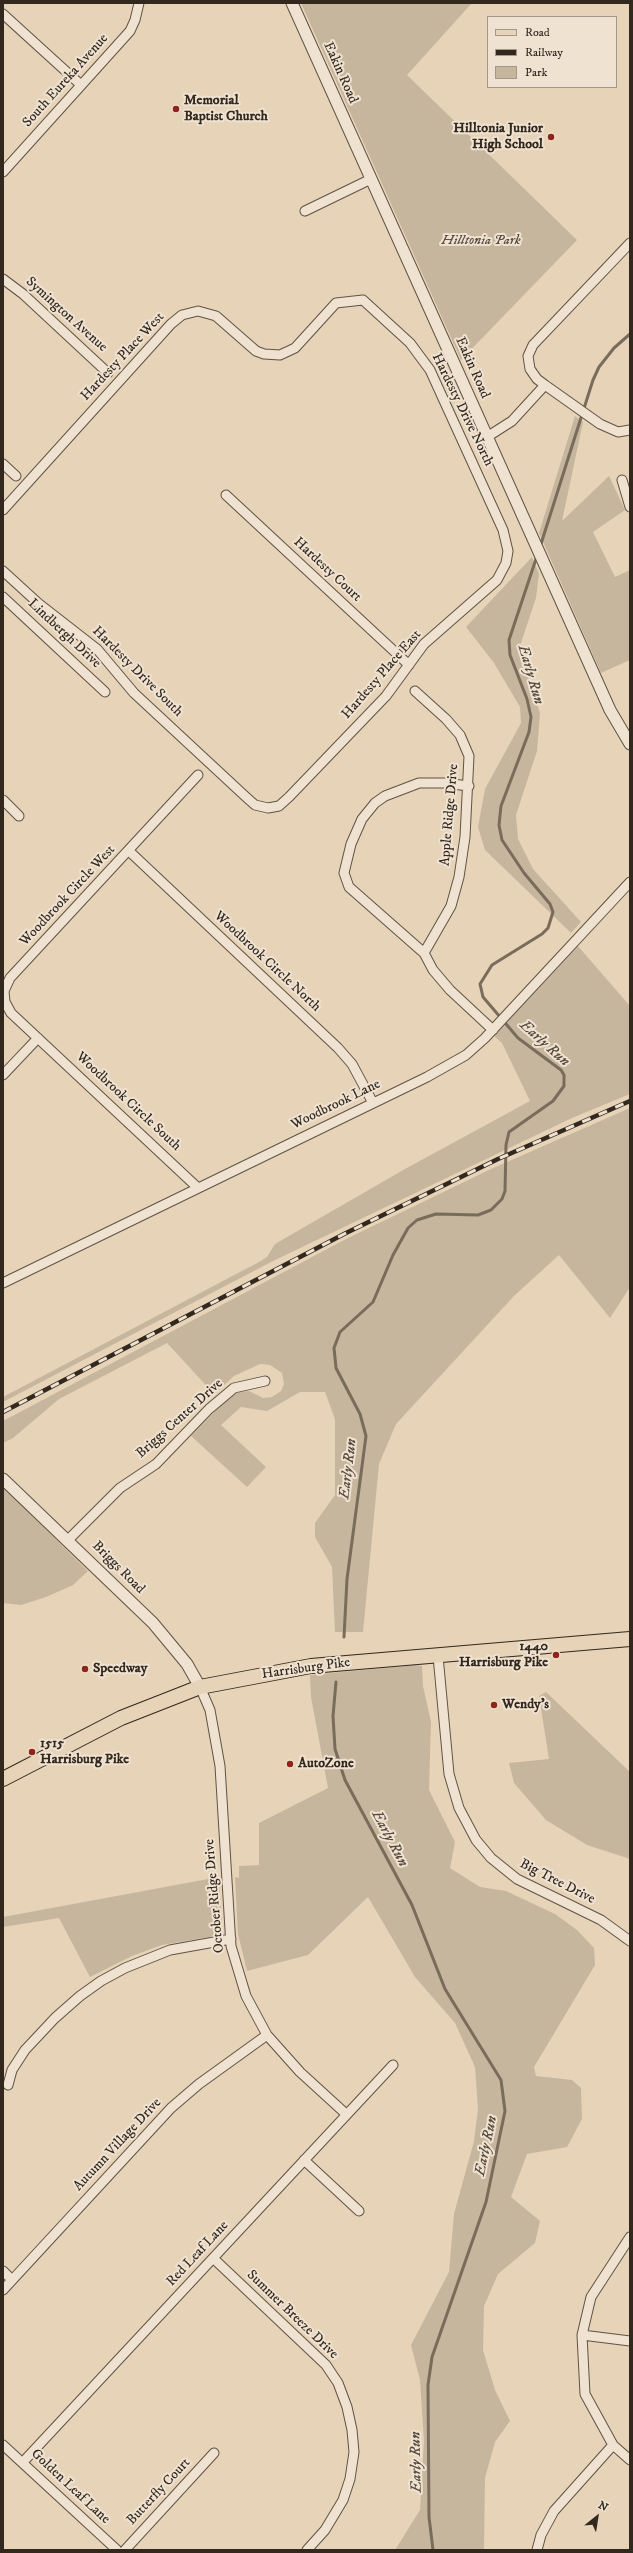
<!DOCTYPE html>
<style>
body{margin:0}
#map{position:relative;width:633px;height:2553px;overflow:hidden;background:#e6d3b8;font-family:"IM FELL DW Pica",serif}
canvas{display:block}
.frame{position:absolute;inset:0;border:4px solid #32281e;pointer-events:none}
.legend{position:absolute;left:487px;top:16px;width:130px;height:72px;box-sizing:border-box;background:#efe2d1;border:1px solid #a39889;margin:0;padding:5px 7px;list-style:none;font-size:12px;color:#32281e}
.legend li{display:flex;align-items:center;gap:8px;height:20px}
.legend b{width:20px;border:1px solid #a39889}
.north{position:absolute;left:577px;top:2497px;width:40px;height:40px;-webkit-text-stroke:3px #efe2d1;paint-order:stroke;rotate:30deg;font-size:11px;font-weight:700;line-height:16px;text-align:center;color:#32281e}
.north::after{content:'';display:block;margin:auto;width:14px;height:18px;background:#32281e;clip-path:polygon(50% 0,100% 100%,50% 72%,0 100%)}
</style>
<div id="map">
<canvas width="633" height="2553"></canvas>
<div class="frame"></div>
<ul class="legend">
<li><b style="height:5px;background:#e6d3b8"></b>Road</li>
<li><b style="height:5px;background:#32281e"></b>Railway</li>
<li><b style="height:11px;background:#c7b69e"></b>Park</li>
</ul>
<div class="north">N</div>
</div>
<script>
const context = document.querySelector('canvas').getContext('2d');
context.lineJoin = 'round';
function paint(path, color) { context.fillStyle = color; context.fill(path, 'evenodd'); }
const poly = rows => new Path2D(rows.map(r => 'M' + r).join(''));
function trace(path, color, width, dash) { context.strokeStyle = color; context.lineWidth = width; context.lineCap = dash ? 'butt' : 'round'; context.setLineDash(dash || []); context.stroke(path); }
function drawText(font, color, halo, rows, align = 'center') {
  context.font = font + ' "IM FELL DW Pica",serif'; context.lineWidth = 4; context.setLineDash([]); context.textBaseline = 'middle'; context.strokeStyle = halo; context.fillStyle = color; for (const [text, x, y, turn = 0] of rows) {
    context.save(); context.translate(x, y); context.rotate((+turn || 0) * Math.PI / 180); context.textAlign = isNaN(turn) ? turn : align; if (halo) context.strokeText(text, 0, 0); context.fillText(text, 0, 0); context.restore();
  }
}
paint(poly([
 [301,3,472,3,407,75,577,240,461,360],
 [575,416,583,422,562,521,609,476,625,510,593,532,615,577,630,570,630,660,601,673,539,533],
 [532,557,539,574,536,598,519,649,540,713,537,751,516,815,518,839,533,869,581,922,571,933,485,850,478,827,485,789,521,723,520,707,494,663,466,627],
 [577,945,630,1006,630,1094,572,1118,273,1261,3,1402,3,1397,259,1262,267,1257,275,1244,405,1169,530,1101,502,1043,494,1036],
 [630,1108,630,1287,610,1318,559,1255,514,1296,396,1424,379,1464,363,1632,335,1632,332,1567,315,1537,315,1523,335,1495,335,1419,325,1392,300,1392,267,1411,241,1407,221,1425,266,1467,247,1487,191,1436,223,1403,239,1392,249,1391,263,1398,272,1397,281,1391,284,1384,282,1373,270,1365,260,1364,234,1376,214,1394,167,1343,59,1399,13,1438,3,1443,3,1421,346,1239,491,1169],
 [3,1487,88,1571,73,1585,46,1597,21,1605,3,1603],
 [415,1665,422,1666,423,1686,431,1722,429,1790,455,1842,450,1868,480,1887,506,1891,555,1914,577,1930,594,1948,595,1965,534,2067,536,2076,572,2080,581,2088,582,2119,567,2147,527,2154,511,2197,540,2221,535,2243,498,2274,484,2306,483,2350,495,2390,510,2421,495,2442,485,2478,484,2550,395,2550,420,2510,424,2441,420,2380,411,2345,449,2272,454,2214,474,2141,478,2109,475,2067,455,2023,415,1977,368,1897,308,1955,247,1971,238,1934,235,1877,239,1878,239,1866,259,1865,259,1823,328,1788,311,1697,310,1675],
 [546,1692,630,1772,630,1859,587,1845,546,1820,514,1783,509,1763,549,1759,539,1696],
 [219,1877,222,1926,217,1933,210,1937,162,1945,132,1956,90,1977,59,1918,3,1927,3,1917]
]), '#c7b69e');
trace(poly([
 [540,547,593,380,599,367,614,348,630,334],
 [344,1637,347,1579,366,1436,360,1414,336,1368,334,1348,340,1332,373,1302,393,1255,408,1228,417,1220,436,1214,478,1215,491,1210,502,1199,505,1191,506,1145,509,1132,553,1101,564,1086,564,1075,561,1070,518,1038,483,997,480,984,492,965,542,934,548,928,553,912,550,904,524,873,502,840,499,825,501,806,529,732,531,717,527,699,510,655,509,640,537,556],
 [336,1682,333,1716,335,1749,345,1780,412,1905,445,1989,501,2080,505,2111,486,2202,432,2357,428,2385,429,2517,433,2550]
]), '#796c5b', 3);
const minor = poly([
 [3,14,81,85],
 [3,172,130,31,135,20,139,3],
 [305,211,371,179],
 [630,243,533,345,528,356,530,369,537,379,545,385,600,424,618,432,630,430],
 [3,279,23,294,108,373],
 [487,437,512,421,545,385],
 [3,464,16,476],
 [622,480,630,507],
 [226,495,409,665],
 [3,510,171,324,182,315,198,311,216,316,256,351,264,354,280,355,295,348,336,303,363,300,410,343,430,370,503,530,508,551,506,563,497,580,424,644,386,696,289,797,279,806,268,808,255,805,246,797,134,693,97,649,38,603,3,571],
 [3,597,105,692],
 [415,691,446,719,460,735,469,756,465,837,459,877,451,906,424,953],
 [469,786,444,783,419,783,385,796,375,803,362,819,351,844,344,873,349,887,424,953,433,970,450,990,493,1030],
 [3,800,19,816],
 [129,851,338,1048,352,1064,373,1103],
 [3,1075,38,1038],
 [198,1188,11,1013,5,1002,4,991,10,978,198,775],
 [3,1283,427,1077,466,1055,485,1038,630,882],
 [68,1540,120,1488,156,1464,209,1409,234,1388,265,1381],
 [438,1656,449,1774,459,1808,476,1840,491,1858,517,1879,601,1920,630,1941],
 [200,1687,210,1710,220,1766,231,1946,246,1996,267,2035,300,2072,346,2114],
 [8,2085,12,2070,25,2050,55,2018,80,1996,101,1981,125,1968,170,1950,231,1939],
 [304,2160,359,2211],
 [630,2237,591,2297,582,2335,585,2394,613,2445,630,2460],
 [213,2258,326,2365,338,2383,347,2407,352,2430,354,2452,350,2479,343,2500,325,2530,307,2550],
 [3,2271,12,2280],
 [3,2290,171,2108,199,2084,267,2035],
 [582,2335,630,2341],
 [3,2445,117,2550],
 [23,2462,393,2065],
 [125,2550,214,2453],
 [537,2550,541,2535,554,2511,613,2445]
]);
const tertiary = poly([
 [292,3,579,641,610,710,630,744],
 [3,1479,153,1623,187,1664,200,1687]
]);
const primary = poly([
 [3,1779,121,1718,200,1687,311,1666,630,1639]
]);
trace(minor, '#5f5344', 11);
trace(tertiary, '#5f5344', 13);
trace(primary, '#32281e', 16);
trace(minor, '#efe2d1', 9);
trace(tertiary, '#efe2d1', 11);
trace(primary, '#e6d3b8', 14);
const rail = poly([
 [3,1412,346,1233,498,1159,630,1101]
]);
trace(rail, '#32281e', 4.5);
trace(rail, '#efe2d1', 3, [9]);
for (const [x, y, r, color] of [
 [176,109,4,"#8f2418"],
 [551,137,4,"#8f2418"],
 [556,1655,4,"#8f2418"],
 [85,1669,4,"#8f2418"],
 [494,1705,4,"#8f2418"],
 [32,1752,4,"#8f2418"],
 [290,1764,4,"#8f2418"]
]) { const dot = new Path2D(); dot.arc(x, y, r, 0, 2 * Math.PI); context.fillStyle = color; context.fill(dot); trace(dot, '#efe2d1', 1.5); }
drawText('14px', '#32281e', '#efe2d1', [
 ["Eakin Road",340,73,66],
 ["South Eureka Avenue",66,81,-48],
 ["Symington Avenue",66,315,42],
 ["Hardesty Place West",123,357,-47],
 ["Eakin Road",472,368,66],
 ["Hardesty Drive North",462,410,64],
 ["Hardesty Court",327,570,43],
 ["Lindbergh Drive",64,634,43],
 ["Hardesty Drive South",137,672,45],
 ["Hardesty Place East",382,675,-49],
 ["Apple Ridge Drive",450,815,-85],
 ["Woodbrook Circle West",68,896,-47],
 ["Woodbrook Circle North",267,962,43],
 ["Woodbrook Circle South",128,1102,43],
 ["Woodbrook Lane",336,1105,-26],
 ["Briggs Center Drive",180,1419,-42],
 ["Briggs Road",118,1568,45],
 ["Harrisburg Pike",306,1669,-8],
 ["Big Tree Drive",557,1882,27],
 ["October Ridge Drive",215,1896,-95],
 ["Autumn Village Drive",118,2145,-47],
 ["Red Leaf Lane",198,2254,-47],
 ["Summer Breeze Drive",292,2315,44],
 ["Golden Leaf Lane",70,2487,43],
 ["Butterfly Court",159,2492,-47]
]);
drawText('bold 14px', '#32281e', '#efe2d1', [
 ["Memorial",184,101],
 ["Baptist Church",184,117],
 ["Hilltonia Junior",543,129,"right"],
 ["High School",543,145,"right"],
 ["1440",548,1647,"right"],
 ["Harrisburg Pike",548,1663,"right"],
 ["Speedway",93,1669],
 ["Wendy's",502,1705],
 ["1515",40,1744],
 ["Harrisburg Pike",40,1760],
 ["AutoZone",298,1764]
], 'left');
drawText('italic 14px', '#574c3e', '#efe2d1', [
 ["Hilltonia Park",481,241]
]);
drawText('italic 15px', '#564a3d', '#efe2d1', [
 ["Early Run",530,675,74],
 ["Early Run",544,1044,42],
 ["Early Run",349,1469,-83],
 ["Early Run",389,1839,62],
 ["Early Run",487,2146,-78],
 ["Early Run",417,2462,-91]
]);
</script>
